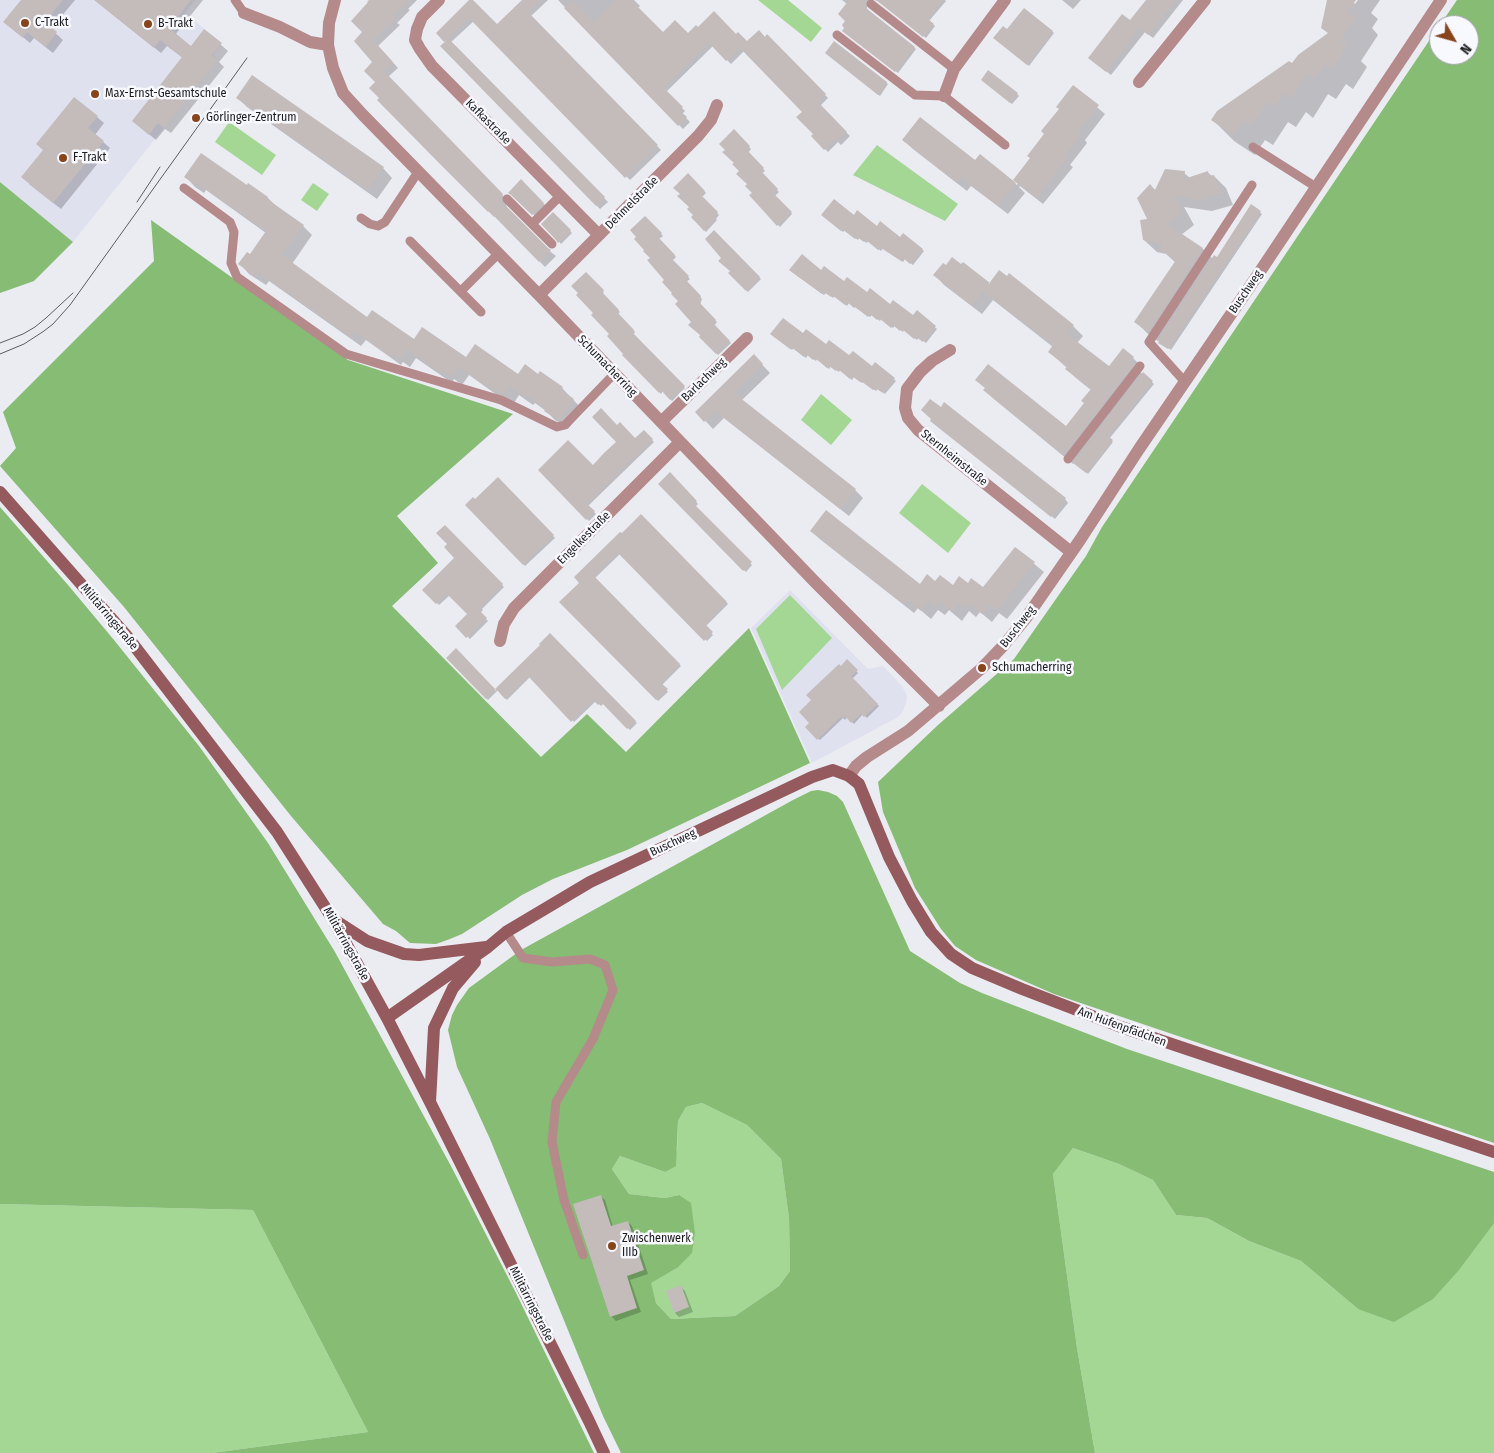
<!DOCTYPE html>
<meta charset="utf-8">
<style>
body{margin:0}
#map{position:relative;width:1494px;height:1453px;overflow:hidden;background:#ebebf2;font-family:"Fira Sans Condensed",sans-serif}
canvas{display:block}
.north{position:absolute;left:1429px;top:15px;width:50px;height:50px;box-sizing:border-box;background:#f8f8ff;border:1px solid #a0a0a5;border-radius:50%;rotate:128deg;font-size:14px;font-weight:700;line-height:20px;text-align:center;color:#1c1c1e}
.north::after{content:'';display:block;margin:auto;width:18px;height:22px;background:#88441a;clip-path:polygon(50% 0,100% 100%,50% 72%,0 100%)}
</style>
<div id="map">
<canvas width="1494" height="1453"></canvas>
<div class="north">N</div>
</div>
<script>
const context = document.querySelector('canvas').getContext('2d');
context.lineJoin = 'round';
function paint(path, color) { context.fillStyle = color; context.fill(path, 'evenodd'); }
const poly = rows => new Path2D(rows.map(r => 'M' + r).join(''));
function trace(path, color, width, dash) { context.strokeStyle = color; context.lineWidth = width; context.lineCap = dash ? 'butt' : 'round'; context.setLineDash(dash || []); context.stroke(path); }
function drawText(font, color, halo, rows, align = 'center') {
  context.font = font + ' "Fira Sans Condensed",sans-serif'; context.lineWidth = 5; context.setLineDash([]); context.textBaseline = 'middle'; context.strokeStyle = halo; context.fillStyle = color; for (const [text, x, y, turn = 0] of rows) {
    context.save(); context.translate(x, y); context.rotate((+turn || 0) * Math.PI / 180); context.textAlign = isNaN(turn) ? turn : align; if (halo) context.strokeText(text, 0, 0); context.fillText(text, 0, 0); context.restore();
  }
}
paint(poly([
 [0,0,195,0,185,13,222,43,213,55,218,60,73,242,0,182],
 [790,590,868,669,883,666,902,686,907,696,906,703,903,711,898,717,812,763,751,628]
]), '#e0e1ef');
paint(poly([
 [758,0,788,0,822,28,811,42],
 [229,122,276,155,262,175,215,142],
 [877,145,958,204,945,221,853,175],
 [313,183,329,194,317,211,301,200],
 [821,394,852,420,831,445,801,420],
 [922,484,971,523,948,553,899,513],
 [790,595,832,638,782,690,756,629],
 [702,1103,747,1125,781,1159,789,1218,790,1271,779,1286,735,1316,671,1319,656,1303,650,1283,677,1268,679,1195,665,1198,629,1194,612,1169,620,1156,665,1172,677,1150,678,1121,686,1107],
 [1073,1148,1119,1164,1153,1180,1176,1215,1207,1218,1249,1241,1301,1261,1358,1309,1494,1223,1494,1453,1095,1453,1077,1348,1053,1174],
 [0,1204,253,1210,368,1432,212,1453,0,1453]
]), '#a4d794');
paint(poly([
 [1457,0,1494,0,1494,1143,1054,994,976,960,955,946,941,929,915,888,883,812,878,782,938,725,1014,659,1086,556,1102,527,1439,26,1439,55,1469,55,1469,25,1440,25],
 [0,182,73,242,34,281,0,293],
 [151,220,348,360,513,414,397,516,438,563,392,606,541,757,587,714,626,752,749,628,810,763,627,850,553,879,522,895,462,934,450,939,436,944,410,943,396,931,383,924,291,816,124,607,0,466,16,448,3,412,154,261],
 [0,507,68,585,114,640,199,746,268,843,335,952,452,1168,516,1293,594,1453,212,1453,368,1432,253,1210,0,1204],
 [818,790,828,792,837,796,843,802,910,951,960,983,982,993,1127,1049,1494,1172,1494,1223,1459,1270,1433,1299,1394,1322,1358,1309,1301,1261,1249,1241,1207,1218,1176,1215,1153,1180,1119,1164,1073,1148,1053,1174,1077,1348,1095,1453,621,1453,603,1416,490,1139,457,1067,448,1030,452,1015,457,1005,469,988,521,950,793,800,811,791],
 [702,1103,747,1125,781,1159,789,1218,790,1271,779,1286,735,1316,671,1319,656,1303,651,1283,677,1268,692,1253,695,1233,691,1203,679,1195,665,1198,629,1194,612,1169,620,1156,665,1172,676,1166,678,1121,686,1107]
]), '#86bc74');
paint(poly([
 [22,0,75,0,51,29,63,40,53,53,34,38,30,43,12,28],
 [101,0,203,0,175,35,191,48,205,31,228,51,219,62,224,67,171,133,165,129,156,140,133,121,183,58,167,46,161,53,106,9,99,3],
 [369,0,417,0,408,9,410,10,397,23,400,25,378,46,398,68,388,77,508,201,506,204,508,210,547,249,556,256,545,267,499,219,495,216,494,217,438,160,381,98,374,62,364,32,369,3,367,2],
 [471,0,497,25,523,0,548,0,531,16,661,150,630,180,474,21,451,42,608,202,600,209,442,46,446,42,438,33],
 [558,0,634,0,640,6,638,8,663,34,688,35,698,28,736,36,747,43,765,38,767,36,828,98,820,106,850,136,841,145,838,142,828,152,812,136,814,134,803,112,744,51,731,64,713,46,666,92,685,111,682,114,690,122,683,129],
 [842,0,871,0,867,3,867,9,916,49,898,73,845,33,847,4],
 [874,0,945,0,946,1,929,21,935,26,926,38,878,1],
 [1062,0,1081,0,1073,9],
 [1147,0,1183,0,1153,38,1145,32,1111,75,1094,62,1130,22],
 [1328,0,1355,0,1353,2,1355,4,1358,0,1380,0,1371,13,1378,19,1372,28,1378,35,1361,61,1367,67,1353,89,1346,84,1336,99,1328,94,1313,118,1306,112,1296,127,1288,122,1273,145,1265,140,1255,155,1234,141,1213,120,1292,65,1329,34],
 [1007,30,1053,32,1054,33,1029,66,997,40],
 [834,42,888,84,880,96,828,55],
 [982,79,1017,94,1019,96,1012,104],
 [1073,87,1105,114,1085,140,1087,143,1070,165,1073,167,1043,204,1020,186,1019,187,1025,193,1008,214,971,186,967,191,913,149,904,140,975,161,980,156,1017,185],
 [238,98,383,168,392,178,377,199,247,107],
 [97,117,104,123,95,135,110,148,61,209,29,184],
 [734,131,751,149,748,153,765,171,761,174,779,192,775,196,792,214,780,227,751,195,754,193,749,184,726,150],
 [1207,172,1212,176,1214,176,1226,188,1233,205,1212,211,1184,207,1194,225,1181,235,1203,249,1213,259,1217,258,1252,206,1262,214,1171,350,1148,334,1136,322,1176,263,1166,254,1157,252,1144,240,1156,192,1184,173,1190,178],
 [688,175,706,193,702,197,719,215,716,219,717,220,706,232,692,218,695,215,690,207],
 [186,177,247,187,268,198,277,207,303,226,312,235,292,264,367,318,414,341,518,376,539,376,541,373,562,388,583,410,568,429,555,420,546,411,535,403,533,405,519,395,514,403,504,400,469,375,462,385,454,379,452,383,416,358,410,367,403,362,401,365,366,340,361,346,269,281,266,285,249,274,240,264,250,255,266,233,206,190,204,193,195,187],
 [521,181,545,205,535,216,515,196],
 [553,213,572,233,561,244,557,239],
 [823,215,854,216,900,239,903,235,924,251,913,265,905,259,903,262,883,248,881,251,868,241,867,243,859,238,858,240,845,230,843,232],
 [645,217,663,236,659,239,676,257,672,261,690,279,686,282,702,299,700,305,717,322,714,326,731,343,718,355,700,337,702,336,652,258],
 [714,232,761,279,748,292,730,273,732,271,723,259],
 [792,272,821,272,913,317,917,312,937,329,926,343,919,337,917,340,904,330,903,332,895,326,893,328,881,319,880,321,872,315,870,317,849,303,847,306,835,296,833,298,827,292,824,295],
 [586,274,604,292,602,294,620,312,618,314,635,332,633,335,685,388,672,401,663,391,661,394,624,355,611,334,595,313],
 [935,275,990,284,1073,326,1083,336,1077,343,1109,368,1133,358,1142,367,1139,371,1154,384,1109,439,1113,442,1088,474,1074,462,1073,464,994,399,985,390,1066,428,1085,403,1091,390,1076,378,1067,369,1067,368,1050,352,1053,347,993,300,982,314,944,285],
 [772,334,803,335,872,368,875,364,896,381,885,394,878,388,876,391,863,382,862,383,854,377,852,380,840,370,839,372,831,366,829,369,817,359,816,361,808,355,806,358,794,348,792,350],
 [754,356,770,373,742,400,855,490,863,498,849,516,724,418,713,429,697,412],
 [935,424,1065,499,1068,503,1055,519],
 [617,427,635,440,644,431,654,442,588,506,596,514,589,521,539,470,593,466,618,442],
 [670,474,698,504,695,507,752,565,746,572,660,484],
 [498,479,555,538,525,566,467,505,475,501],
 [641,516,728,604,705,627,713,635,707,641,620,554,595,578,681,666,662,685,668,692,658,701,561,602,581,583,622,535],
 [445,527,504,587,482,609,483,610,480,613,488,621,470,639,457,626,468,614,450,595,439,605,424,590,456,558,449,544],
 [812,531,920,585,935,582,953,586,968,585,984,589,1015,548,1044,572,1007,619,999,613,992,622,980,612,976,617,969,611,962,621,949,610,945,615,938,610,931,619,918,608,914,613,821,540],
 [550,635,637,723,630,730,604,703,601,706,596,701,574,722,530,677,507,700,498,690,488,700,447,658,456,650,495,691,542,645],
 [847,661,858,673,852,679,879,706,867,718,863,714,854,724,847,717,845,720,843,718,820,740,806,727,811,723,841,667],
 [600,1196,605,1200,613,1227,628,1222,632,1226,648,1274,630,1280,641,1312,616,1321,611,1316],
 [681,1287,685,1291,693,1312,679,1317,675,1313]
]), '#0003');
paint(poly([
 [21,0,63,0,45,22,57,32,46,47,27,32,23,38,3,22],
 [94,0,191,0,169,28,191,46,204,29,222,43,212,55,218,60,164,128,158,123,149,135,132,121,182,57,160,40,154,48],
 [370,0,410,0,393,16,395,19,373,40,393,62,384,71,503,194,501,198,503,203,548,248,551,250,539,262,494,216,489,211,488,212,437,161,377,100,379,98,369,88,375,82,364,71,372,62,354,41,362,32,351,21],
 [469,0,473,0,497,24,522,0,541,0,528,12,658,145,625,178,469,18,460,27,448,38,605,197,596,206,440,46,447,40,444,42,436,33],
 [572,0,594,22,616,0,631,0,663,32,675,20,688,33,696,25,698,27,714,11,736,34,738,32,747,41,759,30,765,37,767,34,826,94,818,102,847,132,836,142,834,139,824,150,811,136,813,134,796,117,802,112,740,48,726,61,709,43,664,88,683,107,679,110,687,117,678,126,564,8],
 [849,0,866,0,865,4,867,9,915,47,895,72,842,31,844,28,842,25,845,21,838,14],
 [876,0,943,0,928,19,934,24,923,37],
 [1146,0,1176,0,1148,35,1140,28,1106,72,1088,58,1122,14,1130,20],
 [1327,0,1356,0,1348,12,1353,16,1358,13,1340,41,1347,45,1332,69,1325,64,1314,79,1307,74,1292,98,1284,93,1274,107,1267,102,1251,125,1243,120,1233,135,1211,120,1217,111,1289,61,1292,63,1298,55,1328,33,1321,28],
 [1024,8,1053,31,1027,65,993,38,1003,26,1007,29],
 [834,41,887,82,878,95,825,53],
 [988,70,1018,93,1010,103,981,80],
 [252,75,384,167,367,190,236,98],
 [1073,85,1099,105,1078,132,1081,135,1064,157,1066,159,1036,198,1013,180,1030,158,1027,156,1044,134,1041,131,1059,109,1056,107],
 [74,97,98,116,88,128,104,141,53,203,21,177,43,150,36,144],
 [920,117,975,160,980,154,1016,183,998,206,961,177,957,183,902,140],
 [734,129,750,146,747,150,764,168,761,171,778,189,774,194,792,212,777,226,749,195,752,193,745,186,747,184,736,174,739,171,732,164,734,163,722,152,725,150,719,144],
 [201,153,247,185,248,183,268,197,267,199,304,225,282,255,367,317,372,310,414,339,422,327,466,357,475,344,518,374,525,364,538,374,540,371,563,387,561,390,574,399,560,420,558,420,544,411,546,409,525,394,523,396,509,386,504,394,495,389,494,391,459,367,452,376,444,371,442,374,407,349,400,359,393,354,391,357,356,332,352,338,259,273,256,277,238,264,247,252,250,254,266,231,196,182,194,184,184,177],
 [1165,169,1185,171,1184,179,1208,171,1209,176,1214,175,1221,193,1200,200,1173,196,1183,212,1167,224,1203,248,1148,332,1134,322,1176,260,1160,250,1164,245,1143,240,1140,220,1147,219,1137,198,1150,184,1155,190],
 [688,173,705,191,701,195,718,212,715,216,716,217,704,231,691,217,693,215,687,209,689,207,677,196,680,194,673,188],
 [521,179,544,203,532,215,511,195,508,193],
 [834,199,854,215,857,210,877,226,880,221,900,237,903,233,923,249,910,264,903,258,901,261,881,248,878,250,866,240,864,242,857,237,855,239,842,229,841,231,821,215],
 [1251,204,1261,211,1168,349,1158,343,1160,340,1159,339,1214,255,1217,257],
 [553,212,571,230,558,243,556,240,541,224],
 [645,216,662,233,658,237,675,255,672,259,689,276,686,280,701,296,699,302,716,320,713,323,730,341,716,354,699,337,700,335,688,325,691,322,675,304,678,301,671,294,672,293,662,282,664,280,647,260,650,258,643,251,644,250,634,239,636,237,630,230],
 [714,230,760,277,746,291,728,273,730,271,718,261,721,258,705,239],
 [802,254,821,270,824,266,844,281,847,277,867,292,870,288,890,304,893,300,913,315,917,310,936,326,923,342,916,337,914,339,902,329,900,331,893,325,891,328,879,318,877,320,870,314,868,317,855,307,854,308,847,302,845,305,832,295,831,297,824,292,822,294,789,270],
 [952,257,961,264,963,262,990,283,985,289,999,270,1007,276,1009,273,1074,325,1067,334,1109,366,1123,348,1134,357,1130,361,1134,364,1063,455,983,390,985,388,975,380,988,364,1066,426,1084,403,1081,401,1091,389,1065,369,1067,367,1048,352,1053,345,983,291,972,306,933,275,943,263,946,265],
 [586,272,604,290,602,292,619,310,617,312,634,330,632,332,685,386,670,400,661,390,659,393,622,355,623,354,607,336,609,334,591,315,593,313,576,295,578,293,571,286],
 [783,318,803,333,806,329,826,344,829,340,849,355,853,351,872,366,875,362,895,378,883,393,875,388,873,390,861,381,860,382,852,376,850,379,838,369,836,371,829,366,827,368,815,358,813,360,806,354,804,357,791,347,790,349,770,334],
 [754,354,763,364,734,393,856,489,840,509,715,411,704,422,695,412],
 [1143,372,1153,381,1108,436,1113,440,1086,473,1073,463],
 [930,399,941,407,944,402,1066,498,1051,517,930,421,931,419,921,410],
 [601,408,617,425,620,422,635,438,644,430,653,439,590,501,587,504,595,511,586,520,538,470,568,440,593,465,604,453,616,442,592,417],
 [670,472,697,501,694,504,752,562,743,571,658,484],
 [498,477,554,535,523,565,465,505,473,497,475,499],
 [826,510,920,584,927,574,935,581,940,575,953,585,959,576,968,583,971,578,983,587,1015,547,1035,562,997,610,989,605,982,614,970,604,966,609,959,603,952,612,939,602,935,607,928,601,921,611,908,600,904,604,810,531],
 [641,514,727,602,705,624,713,632,704,641,618,553,594,576,680,664,661,683,668,689,656,700,559,602,579,583,574,577,620,532,622,533],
 [445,525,503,584,481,606,482,607,479,610,487,618,466,638,455,626,467,614,447,594,436,604,422,590,454,558,444,547,447,544,436,533],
 [550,633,636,721,627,729,601,702,598,705,593,700,571,722,528,676,505,699,496,689,486,699,446,658,456,648,495,689,540,645,539,644],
 [847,659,858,670,851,676,878,704,864,717,861,714,851,723,845,716,842,719,841,717,817,740,805,727,809,723,799,712,811,700,806,695,839,664,841,666],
 [601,1195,611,1226,628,1221,644,1270,627,1276,637,1308,610,1317,573,1204],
 [681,1285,689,1307,674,1313,666,1291]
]), '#c4bcbb');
trace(poly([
 [235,0,244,13],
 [871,4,954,69],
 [837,35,915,95,944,96,1005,145],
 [1253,147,1316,187],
 [184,188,230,222,234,232,231,263,237,277,346,354,501,400,557,427,565,425,614,374],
 [507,199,552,244],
 [361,218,370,224,378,226,385,222,418,172],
 [532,224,560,196],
 [410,241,481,312],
 [461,291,498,254],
 [1185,382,1149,342,1252,185],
 [1068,459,1140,366],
 [506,932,523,958,552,962,590,959,605,965,613,990,593,1039,556,1102,552,1142,564,1200,583,1255]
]), '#b48a8b', 9);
trace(poly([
 [335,0,329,23,328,45,333,68,343,93,363,115,539,295,816,583,939,706],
 [439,0,422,17,417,29,415,40,420,49,432,66,599,235],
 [244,13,280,27,310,42,328,45],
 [1139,82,1205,0],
 [944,96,954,69,1005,0],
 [539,295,698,136,711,120,717,105],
 [950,350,932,361,920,372,907,389,905,408,908,418,918,430,1071,552],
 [661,422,747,338],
 [500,641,504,624,514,608,680,442],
 [849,776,856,766,867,757,908,731,982,668,1004,645,1026,618,1080,540,1139,449,1255,279,1441,0]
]), '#b48a8b', 12);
trace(poly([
 [0,492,126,635,277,832,332,918,387,1018,430,1102,589,1421,604,1453],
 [333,919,367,941,404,954,419,955,486,947],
 [387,1018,488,947,506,932,590,882,812,777,833,770,849,776,859,784,889,857,912,901,931,932,951,954,972,968,1022,989,1121,1027,1494,1152],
 [430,1102,434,1028,453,988,475,962]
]), '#955a5e', 12);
trace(poly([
 [137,202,160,167],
 [0,343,23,334,35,327,46,318,73,293],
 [0,354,24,344,44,331,53,324,70,305,247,58]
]), '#5c5c5f', 1);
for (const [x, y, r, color] of [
 [25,23,5,"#88441a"],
 [148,24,5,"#88441a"],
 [95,94,5,"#88441a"],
 [196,118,5,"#88441a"],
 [63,158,5,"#88441a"],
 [982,668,5,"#88441a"],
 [612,1246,5,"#88441a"]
]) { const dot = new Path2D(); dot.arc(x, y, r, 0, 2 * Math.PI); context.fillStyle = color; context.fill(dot); trace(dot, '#f8f8ff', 2); }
drawText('12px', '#1c1c1e', '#f8f8ff', [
 ["C-Trakt",35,23],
 ["B-Trakt",158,24],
 ["Max-Ernst-Gesamtschule",105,94],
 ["Görlinger-Zentrum",206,118],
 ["F-Trakt",73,158],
 ["Schumacherring",992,668],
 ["Zwischenwerk",622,1239],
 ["IIIb",622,1253]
], 'left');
drawText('12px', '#1c1c1e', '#f8f8ff', [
 ["Kafkastraße",488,122,45],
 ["Dehmelstraße",632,203,-45],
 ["Buschweg",1246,292,-56],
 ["Schumacherring",607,366,46],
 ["Barlachweg",704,380,-44],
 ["Sternheimstraße",954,458,39],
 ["Engelkestraße",584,538,-45],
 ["Militärringstraße",109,617,50],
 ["Buschweg",1018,627,-52],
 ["Buschweg",673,843,-25],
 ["Militärringstraße",346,944,61],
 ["Am Hufenpfädchen",1122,1027,20],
 ["Militärringstraße",531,1304,63]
]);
</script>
